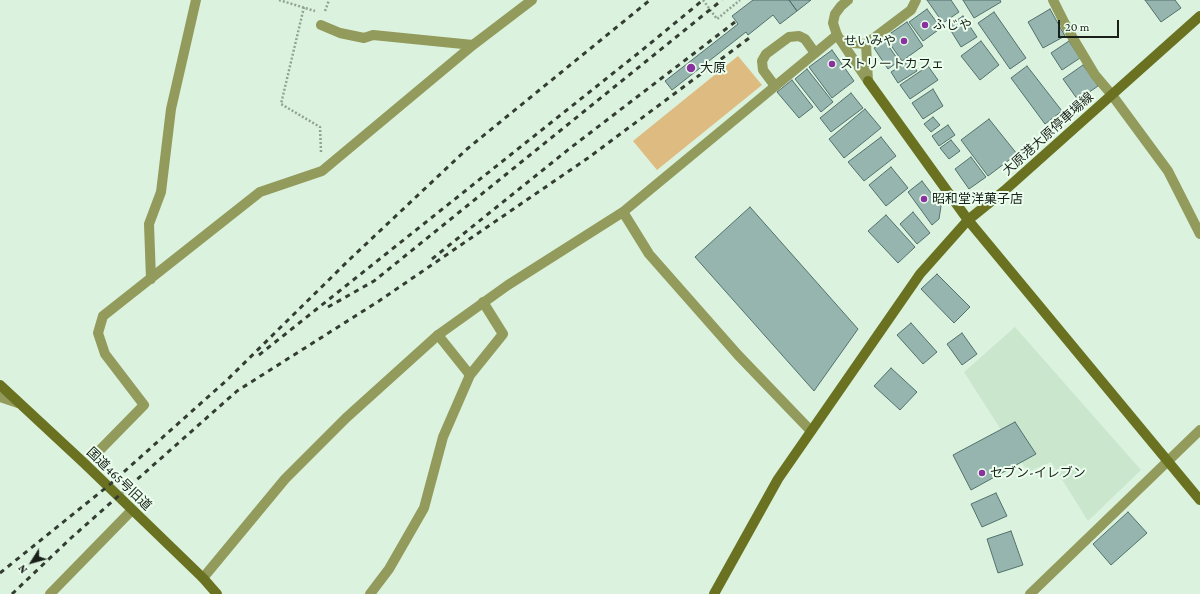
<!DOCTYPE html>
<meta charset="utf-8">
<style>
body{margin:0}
#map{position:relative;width:1200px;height:594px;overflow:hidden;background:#dbf2de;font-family:"Crimson Pro",serif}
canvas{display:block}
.north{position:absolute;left:12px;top:542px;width:40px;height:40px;-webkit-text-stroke:3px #ecfeee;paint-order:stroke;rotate:233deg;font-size:11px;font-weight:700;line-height:16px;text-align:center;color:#182019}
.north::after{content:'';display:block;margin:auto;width:14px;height:18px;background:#182019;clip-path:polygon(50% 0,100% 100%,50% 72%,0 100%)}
.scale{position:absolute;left:1058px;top:20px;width:61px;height:18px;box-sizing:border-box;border:2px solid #182019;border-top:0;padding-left:5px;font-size:12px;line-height:14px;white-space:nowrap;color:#182019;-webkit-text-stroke:3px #ecfeee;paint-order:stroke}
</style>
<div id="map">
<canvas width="1200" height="594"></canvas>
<div class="north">N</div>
<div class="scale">20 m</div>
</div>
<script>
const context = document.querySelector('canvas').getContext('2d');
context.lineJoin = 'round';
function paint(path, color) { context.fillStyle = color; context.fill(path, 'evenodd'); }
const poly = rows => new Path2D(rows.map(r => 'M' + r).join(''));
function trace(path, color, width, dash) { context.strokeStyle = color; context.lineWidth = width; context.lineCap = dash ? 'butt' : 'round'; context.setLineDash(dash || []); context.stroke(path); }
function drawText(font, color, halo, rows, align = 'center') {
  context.font = font + ' "Crimson Pro","Noto Sans JP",serif'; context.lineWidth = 4; context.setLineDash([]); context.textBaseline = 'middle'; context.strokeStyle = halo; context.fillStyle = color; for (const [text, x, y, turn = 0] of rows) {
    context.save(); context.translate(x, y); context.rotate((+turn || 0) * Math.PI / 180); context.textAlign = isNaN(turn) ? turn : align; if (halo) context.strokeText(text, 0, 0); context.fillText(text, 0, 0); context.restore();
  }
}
paint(poly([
 [1015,327,1141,470,1088,521,1051,462,1028,472,964,372]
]), '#cae7ce');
paint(poly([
 [738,56,762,85,657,170,633,141]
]), '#debb80');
const building = poly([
 [753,0,789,0,797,11,780,24,773,15,748,35,746,32,672,90,665,81,738,24,732,16,753,0],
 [789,0,811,0,797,11,789,0],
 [927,0,951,0,959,12,943,23,927,0],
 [963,0,1000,0,1001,2,974,18,963,0],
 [1145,0,1175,0,1181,8,1161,22,1145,0],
 [927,9,941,28,923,41,909,22,927,9],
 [1050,9,1065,36,1043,48,1028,22,1050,9],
 [994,12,1026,58,1010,69,978,23,994,12],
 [963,16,977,37,961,47,948,26,963,16],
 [907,22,923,46,902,61,885,37,907,22],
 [885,41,899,61,888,69,874,48,885,41],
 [981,41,999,65,980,80,961,56,981,41],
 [1069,41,1080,58,1062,70,1051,53,1069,41],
 [832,50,854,81,832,98,809,67,832,50],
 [910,60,917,71,898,83,891,72,910,60],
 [1083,65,1098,86,1078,100,1063,79,1083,65],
 [928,66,938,80,910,99,900,85,928,66],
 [1027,66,1062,111,1045,124,1011,78,1027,66],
 [807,69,833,102,821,112,795,79,807,69],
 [792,80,813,107,799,118,777,92,792,80],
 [933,89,943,106,923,119,912,103,933,89],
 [851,93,863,108,831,132,820,118,851,93],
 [865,109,881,128,844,158,829,139,865,109],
 [933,117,940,125,931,132,924,124,933,117],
 [989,119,1017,154,988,176,961,140,989,119],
 [948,125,955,135,939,146,932,136,948,125],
 [881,137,896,156,864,181,848,162,881,137],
 [951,140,960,151,949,159,940,148,951,140],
 [971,157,986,177,969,189,955,169,971,157],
 [891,167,908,188,886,206,869,185,891,167],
 [922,181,941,206,939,219,932,225,908,192,922,181],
 [750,207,858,329,814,391,695,257,750,207],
 [913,212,930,233,917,244,900,224,913,212],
 [886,215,915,247,898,263,868,231,886,215],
 [937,274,970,307,954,323,921,289,937,274],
 [911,323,937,352,923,364,897,335,911,323],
 [962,333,977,354,962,365,947,344,962,333],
 [891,368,917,392,900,410,874,386,891,368],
 [1015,422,1036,454,971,490,953,455,1015,422],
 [996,493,1007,516,982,527,971,504,996,493],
 [1128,512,1147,533,1111,565,1093,544,1128,512],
 [1011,531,1023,565,998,573,987,539,1011,531]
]);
paint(building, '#96b5af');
trace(building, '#53716c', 1);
trace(poly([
 [279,0,315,11],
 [703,0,717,19,740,0],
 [304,7,281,104,320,127,321,152],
 [325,11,329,0]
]), '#92a394', 2.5, [2, 2]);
trace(poly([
 [848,0,841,6,835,14,833,23,837,35,868,81],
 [1053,0,1067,28,1095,75,1112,95,1168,171,1200,234],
 [321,25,340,33,364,38,373,35,473,45],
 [841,41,853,43,866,44],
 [868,81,866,44,911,10,916,0],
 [775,86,763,70,762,61,766,54,789,37,799,36,805,39,815,53],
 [151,279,149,224,161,192,171,109,196,0],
 [438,335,470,375],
 [0,397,18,403],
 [95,455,144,405,105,354,98,333,103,316,260,192,322,171,473,45,532,0],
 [370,594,389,569,424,508,443,437,470,375,503,334,483,302]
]), '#929b5c', 10);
trace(poly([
 [623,212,649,254,738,355,811,431],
 [203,578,285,479,346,418,438,335,508,285,623,212,837,35],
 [50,594,132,510],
 [1030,594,1200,430]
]), '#929b5c', 10);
trace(poly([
 [868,81,968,220,1200,500],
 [0,385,84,463,203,578,217,594],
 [714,594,778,479,920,274,968,220,1004,191,1200,16]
]), '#6a7221', 10);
trace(poly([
 [432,259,569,149,735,22],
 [328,307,374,281,722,0],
 [259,355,641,51,703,0],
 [0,573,108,486,227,380,349,260,467,149,650,0],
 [12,594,71,538,237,391,379,301,588,158,752,36]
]), '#333d34', 3, [5, 5]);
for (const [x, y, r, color] of [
 [925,25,4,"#89329e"],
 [904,41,4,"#89329e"],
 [832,64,4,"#89329e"],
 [691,68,5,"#89329e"],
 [924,199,4,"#89329e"],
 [982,473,4,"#89329e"]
]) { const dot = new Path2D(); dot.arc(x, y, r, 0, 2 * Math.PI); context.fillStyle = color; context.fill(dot); trace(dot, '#ecfeee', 1.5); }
drawText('13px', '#182019', '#ecfeee', [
 ["ふじや",933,25],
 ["せいみや",896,41,"right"],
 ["ストリートカフェ",840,64],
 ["大原",700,68],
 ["昭和堂洋菓子店",932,199],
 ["セブン-イレブン",990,473]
], 'left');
drawText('13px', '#182019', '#ecfeee', [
 ["大原港大原停車場線",1048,134,-42],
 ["国道465号旧道",119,479,44]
]);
</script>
